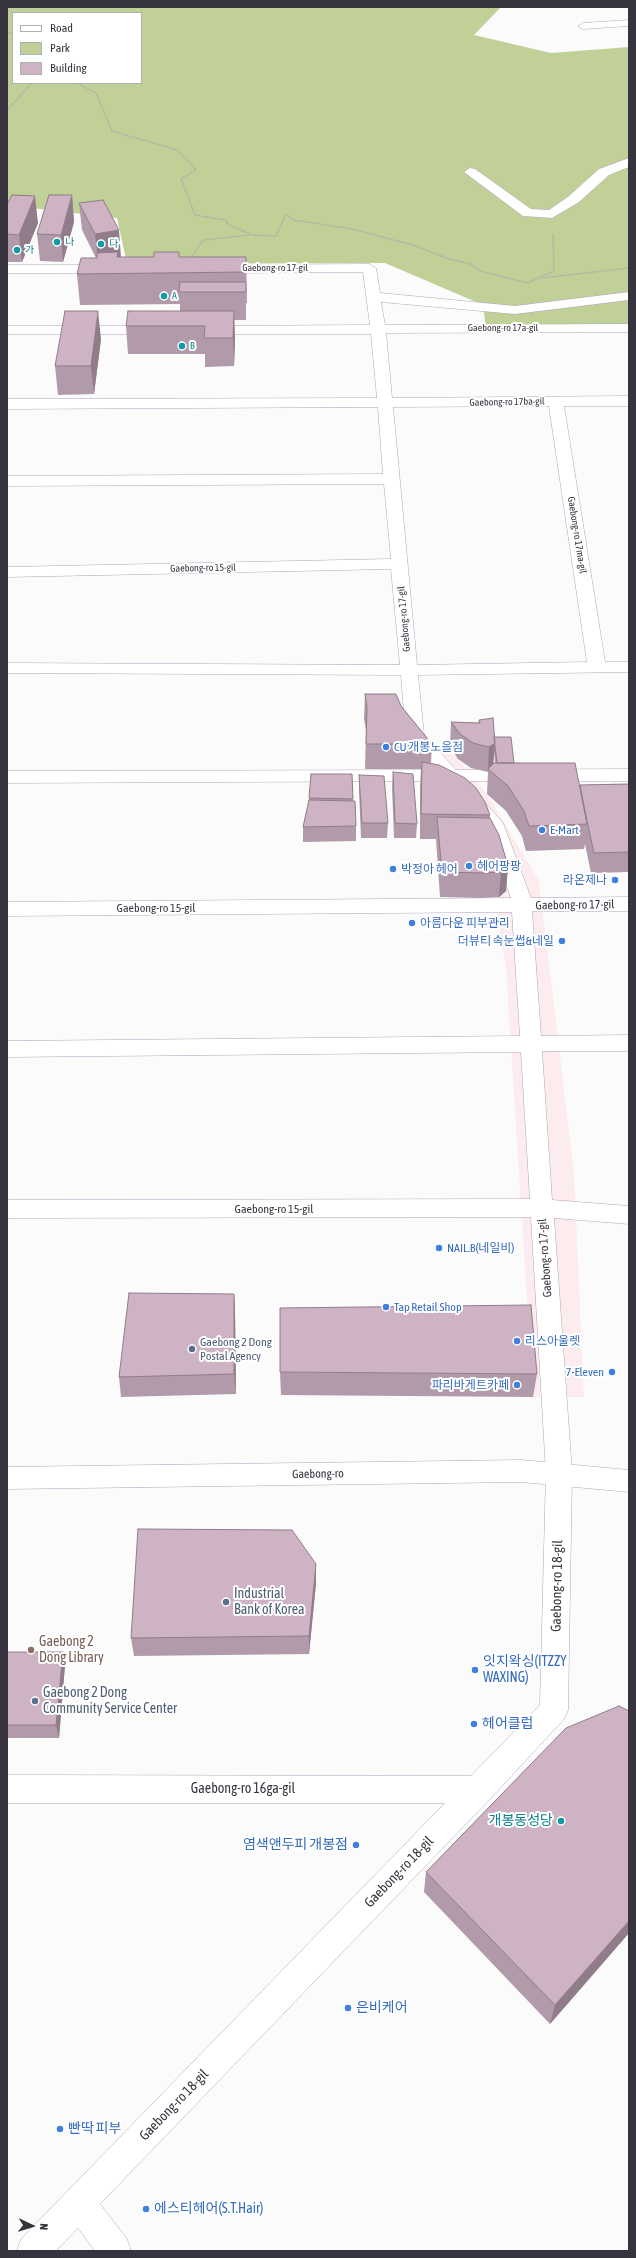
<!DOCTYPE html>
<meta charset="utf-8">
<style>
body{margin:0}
#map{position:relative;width:636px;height:2258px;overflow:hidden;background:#fbfbfb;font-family:"Asap Condensed",sans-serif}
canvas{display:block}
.frame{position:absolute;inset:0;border:8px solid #38343f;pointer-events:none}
.legend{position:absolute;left:12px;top:12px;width:130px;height:72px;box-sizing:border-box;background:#fff;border:1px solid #afaeb2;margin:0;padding:5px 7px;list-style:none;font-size:12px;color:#38343f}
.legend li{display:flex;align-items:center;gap:8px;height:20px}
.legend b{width:20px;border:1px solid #afaeb2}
.north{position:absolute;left:12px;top:2206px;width:40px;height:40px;-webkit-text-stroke:3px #fff;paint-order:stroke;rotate:94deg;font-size:11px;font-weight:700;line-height:16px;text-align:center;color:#38343f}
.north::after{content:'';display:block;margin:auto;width:14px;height:18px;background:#38343f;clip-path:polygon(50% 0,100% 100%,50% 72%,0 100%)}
</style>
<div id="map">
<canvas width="636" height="2258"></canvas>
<div class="frame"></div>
<ul class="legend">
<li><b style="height:5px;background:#fff"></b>Road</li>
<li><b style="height:11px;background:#c0d097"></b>Park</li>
<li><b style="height:11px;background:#ceb3c4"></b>Building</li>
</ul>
<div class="north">N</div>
</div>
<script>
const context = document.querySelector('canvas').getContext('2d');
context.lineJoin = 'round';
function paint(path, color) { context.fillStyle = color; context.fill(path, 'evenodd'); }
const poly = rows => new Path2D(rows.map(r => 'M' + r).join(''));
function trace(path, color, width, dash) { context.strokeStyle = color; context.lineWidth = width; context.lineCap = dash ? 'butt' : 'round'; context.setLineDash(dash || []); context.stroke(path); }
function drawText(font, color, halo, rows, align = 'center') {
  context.font = font + ' "Asap Condensed","Noto Sans KR",sans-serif'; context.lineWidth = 4; context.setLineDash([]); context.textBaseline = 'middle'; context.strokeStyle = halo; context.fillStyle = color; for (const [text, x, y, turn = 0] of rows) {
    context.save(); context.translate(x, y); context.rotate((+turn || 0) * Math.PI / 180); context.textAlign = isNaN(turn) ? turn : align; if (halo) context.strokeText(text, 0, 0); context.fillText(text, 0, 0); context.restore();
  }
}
paint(poly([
 [407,753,451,754,458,759,487,794,539,881,574,1173,584,1397,533,1397,506,968,487,851]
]), '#fdecee');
paint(poly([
 [7,7,501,7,474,35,551,53,629,47,629,328,486,328,483,305,385,263,127,264,117,218,23,207,7,225],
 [13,13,141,13,141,83,13,83]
]), '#c0d097');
const service = poly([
 [629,20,629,26,583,29,578,26,583,23,629,20]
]);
const minor = poly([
 [629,158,629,167,609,175,579,202,552,218,523,216,464,172,470,168,475,169,531,209,549,210,569,196,599,169,629,158],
 [369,264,376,268,380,293,515,306,629,292,629,300,515,314,381,302,385,325,629,324,629,332,386,333,392,398,629,396,629,406,564,406,605,662,629,662,629,672,418,675,424,735,456,770,629,769,629,781,466,781,503,823,531,898,629,897,629,911,532,911,541,1036,629,1035,629,1051,542,1051,552,1200,629,1206,629,1224,554,1218,572,1473,568,1710,564,1719,489,1800,100,2204,127,2239,131,2251,95,2251,78,2228,56,2251,17,2251,21,2239,445,1803,7,1803,7,1775,471,1776,540,1705,546,1473,531,1217,7,1218,7,1200,530,1199,521,1052,7,1057,7,1041,520,1036,512,912,7,916,7,902,511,898,484,825,445,781,7,783,7,771,435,770,406,736,401,675,7,673,7,663,400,665,391,569,7,577,7,567,391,559,384,484,7,486,7,476,383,474,378,407,7,409,7,399,377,398,371,334,204,334,197,330,204,326,370,325,363,272,216,273,209,269,216,265,369,264],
 [549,406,587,662,417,665,393,407,549,406],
 [7,265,108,265,115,269,108,273,7,273,7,265],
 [7,326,156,326,163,330,156,334,7,334,7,326]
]);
const secondary = poly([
 [521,1460,629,1470,629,1492,521,1482,7,1489,7,1467,521,1460]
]);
trace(service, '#aea4bf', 1);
trace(minor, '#aea4bf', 1);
trace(secondary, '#aea4bf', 1);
trace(poly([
 [7,31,13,34],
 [77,83,96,93,112,131,177,150,196,169,181,179,195,215,225,220,229,225,250,234],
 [7,110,32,83],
 [191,258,203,240,250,235,276,236,286,214,294,220,352,229,413,245,449,259,471,264,480,271,527,283,554,271,553,234],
 [542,278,629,268]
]), '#a8a6ab', 1.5, [1, 1]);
paint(service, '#fff');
paint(minor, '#fff');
paint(secondary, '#fff');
paint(poly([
 [72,195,74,222,63,262,40,261,37,234],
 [79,203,121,257,246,257,247,303,246,303,246,320,234,320,235,339,234,366,205,367,205,354,128,354,126,326,180,311,180,304,80,305,77,274,96,258,82,230],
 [7,205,38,223,22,262,7,262],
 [101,339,94,394,58,395,55,366],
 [365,694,401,706,432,744,431,764,490,815,490,818,508,866,506,891,499,897,482,898,440,897,436,839,420,839,420,787,421,769,365,769,366,730,364,719],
 [479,720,494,738,514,763,580,785,629,784,629,872,591,873,585,844,584,849,526,851,522,836,506,811,487,794,488,772,471,768,458,759,450,747,451,722,478,723],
 [494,750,495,763,493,763],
 [393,772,417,824,416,838,394,838,392,787],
 [311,774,352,774,353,801,356,826,356,841,303,842,303,827,309,800],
 [359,775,388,823,387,838,361,838,359,790],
 [234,1294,235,1313,236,1394,121,1397,119,1377],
 [280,1372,537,1374,533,1397,281,1395],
 [316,1564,316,1583,309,1654,134,1656,131,1638],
 [7,1652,63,1652,65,1665,59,1738,7,1738],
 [629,1711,629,1933,550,2024,424,1892,426,1872]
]), '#b19aa9');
paint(poly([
 [72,195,74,222,63,262,61,235],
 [35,196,38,223,22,262,19,235],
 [119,230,121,258,98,261,95,234],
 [98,311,101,339,94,394,91,366],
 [234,311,235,339,234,366,233,338],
 [495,743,493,768,488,769,488,772,489,747],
 [508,866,506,891,499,897,501,872],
 [234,1294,235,1313,236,1394,234,1374],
 [316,1564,316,1583,309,1654,309,1636],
 [63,1652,65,1665,59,1738,56,1725],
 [629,1921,629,1933,550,2024,555,2005]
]), '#907d89');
const building = poly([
 [12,195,35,196,19,235,7,234,7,205,12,195],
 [49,195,72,195,61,235,37,234,49,195],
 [103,200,119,230,95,234,79,203,103,200],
 [118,252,117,257,154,257,154,252,179,252,179,257,246,257,246,272,77,274,81,258,97,258,97,253,118,252],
 [180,282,246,282,246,292,179,292,180,282],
 [65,311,98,311,91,366,55,366,65,311],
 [128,311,234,311,233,338,204,338,205,326,126,326,128,311],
 [365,694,396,694,401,706,432,744,366,744,367,707,365,694],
 [493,718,495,743,489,747,473,743,460,734,451,722,480,723,479,720,493,718],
 [494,737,511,737,514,763,497,763,494,737],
 [422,762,439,765,465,778,476,788,485,802,490,815,421,814,422,762],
 [494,763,575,763,587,824,529,826,524,811,508,786,488,769,494,763],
 [393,772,413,774,417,824,395,823,393,772],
 [311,774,352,774,353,799,309,798,311,774],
 [359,775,384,776,388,823,362,823,359,775],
 [629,784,629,852,594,853,587,821,580,785,629,784],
 [309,800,355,801,356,826,303,827,309,800],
 [437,817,490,818,499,835,508,866,501,872,484,873,442,872,437,817],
 [129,1293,234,1294,234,1374,119,1377,129,1293],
 [531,1305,537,1374,280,1372,280,1308,531,1305],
 [138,1529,292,1530,316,1564,309,1636,131,1638,138,1529],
 [7,1652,63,1652,56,1725,7,1725,7,1652],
 [619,1706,629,1711,629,1921,555,2005,426,1872,566,1728,619,1706]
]);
paint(building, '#ceb3c4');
trace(building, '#907d89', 1);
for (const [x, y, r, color] of [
 [57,242,4,"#0f9aa8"],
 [101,244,4,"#0f9aa8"],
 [17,250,4,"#0f9aa8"],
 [164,296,4,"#0f9aa8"],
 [182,346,4,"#0f9aa8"],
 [386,747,4,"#3f7fe0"],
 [542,830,4,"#3f7fe0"],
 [469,866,4,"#3f7fe0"],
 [393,869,4,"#3f7fe0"],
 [615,880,4,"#3f7fe0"],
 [412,923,4,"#3f7fe0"],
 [562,941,4,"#3f7fe0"],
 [439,1248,4,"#3f7fe0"],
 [386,1307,4,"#3f7fe0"],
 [517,1341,4,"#3f7fe0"],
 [192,1349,4,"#5c6f8a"],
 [612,1372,4,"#3f7fe0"],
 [517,1385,4,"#3f7fe0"],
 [226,1602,4,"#5c6f8a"],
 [31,1650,4,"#8d6e63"],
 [475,1670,4,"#3f7fe0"],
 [35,1701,4,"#5c6f8a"],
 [474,1724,4,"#3f7fe0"],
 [561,1821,4,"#0f9aa8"],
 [356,1845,4,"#3f7fe0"],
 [348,2008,4,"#3f7fe0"],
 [60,2129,4,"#3f7fe0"],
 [146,2209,4,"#3f7fe0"]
]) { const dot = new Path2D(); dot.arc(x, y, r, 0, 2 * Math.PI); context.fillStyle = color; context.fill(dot); trace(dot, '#fff', 1.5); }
drawText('10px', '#0d838f', '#fff', [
 ["나",65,242],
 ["다",109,244],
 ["가",25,250],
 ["A",172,296],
 ["B",190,346]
], 'left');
drawText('10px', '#38343f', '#fff', [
 ["Gaebong-ro 17-gil",275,268],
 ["Gaebong-ro 17a-gil",503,328],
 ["Gaebong-ro 17ba-gil",507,402,-1],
 ["Gaebong-ro 17ma-gil",577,535,81],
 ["Gaebong-ro 15-gil",203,568,-1],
 ["Gaebong-ro 17-gil",404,619,-95]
]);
drawText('12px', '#366cbe', '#fff', [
 ["CU 개봉노을점",394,747],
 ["E-Mart",550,830],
 ["헤어팡팡",477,866],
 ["박정아 헤어",401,869],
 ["라온제나",607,880,"right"],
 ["아름다운 피부관리",420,923],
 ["더뷰티 속눈썹&네일",554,941,"right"],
 ["NAIL.B(네일비)",447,1248],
 ["Tap Retail Shop",394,1307],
 ["리스아울렛",525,1341],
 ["7-Eleven",604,1372,"right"],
 ["파리바게트카페",509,1385,"right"]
], 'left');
drawText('12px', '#38343f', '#fff', [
 ["Gaebong-ro 17-gil",575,905,-1],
 ["Gaebong-ro 15-gil",156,908],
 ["Gaebong-ro 15-gil",274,1209],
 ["Gaebong-ro 17-gil",545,1258,-94],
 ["Gaebong-ro",318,1474,-1]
]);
drawText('12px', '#4e5e75', '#fff', [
 ["Gaebong 2 Dong",200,1342],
 ["Postal Agency",200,1356]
], 'left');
drawText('14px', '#38343f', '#fff', [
 ["Gaebong-ro 18-gil",557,1586,-89],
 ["Gaebong-ro 16ga-gil",243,1789],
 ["Gaebong-ro 18-gil",399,1872,-46],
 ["Gaebong-ro 18-gil",174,2105,-46]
]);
drawText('14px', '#4e5e75', '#fff', [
 ["Industrial",234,1594],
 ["Bank of Korea",234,1610],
 ["Gaebong 2 Dong",43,1693],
 ["Community Service Center",43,1709]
], 'left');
drawText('14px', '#785e54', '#fff', [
 ["Gaebong 2",39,1642],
 ["Dong Library",39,1658]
], 'left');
drawText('14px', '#366cbe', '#fff', [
 ["잇지왁싱(ITZZY",483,1662],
 ["WAXING)",483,1678],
 ["헤어클럽",482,1724],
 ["염색앤두피 개봉점",348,1845,"right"],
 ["은비케어",356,2008],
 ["빤딱 피부",68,2129],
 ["에스티헤어(S.T.Hair)",154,2209]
], 'left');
drawText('14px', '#0d838f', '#fff', [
 ["개봉동성당",553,1821]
], 'right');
</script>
